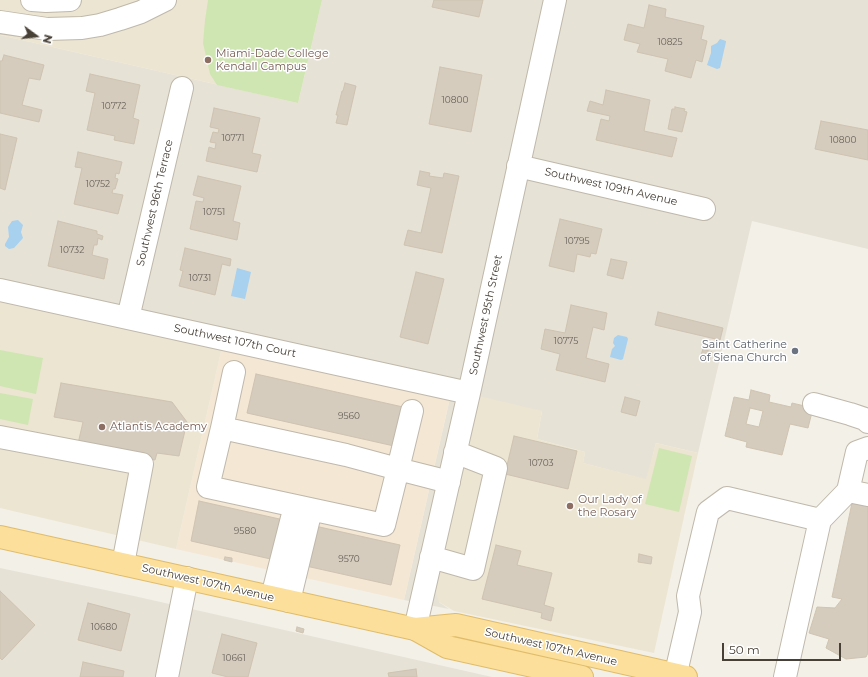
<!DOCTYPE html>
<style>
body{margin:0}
#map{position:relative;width:868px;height:677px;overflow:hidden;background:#f3f0e8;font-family:Montserrat,sans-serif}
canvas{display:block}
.north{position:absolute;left:16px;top:16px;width:40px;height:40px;-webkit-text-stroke:3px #fff;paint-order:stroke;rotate:105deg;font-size:11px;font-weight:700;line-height:16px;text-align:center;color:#474037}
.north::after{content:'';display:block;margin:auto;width:14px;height:18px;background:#474037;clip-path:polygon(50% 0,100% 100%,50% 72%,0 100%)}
.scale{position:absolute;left:722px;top:643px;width:119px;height:18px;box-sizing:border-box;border:2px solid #474037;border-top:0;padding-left:5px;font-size:12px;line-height:14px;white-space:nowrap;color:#474037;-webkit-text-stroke:3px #fff;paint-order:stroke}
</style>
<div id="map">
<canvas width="868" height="677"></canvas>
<div class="north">N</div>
<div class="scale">50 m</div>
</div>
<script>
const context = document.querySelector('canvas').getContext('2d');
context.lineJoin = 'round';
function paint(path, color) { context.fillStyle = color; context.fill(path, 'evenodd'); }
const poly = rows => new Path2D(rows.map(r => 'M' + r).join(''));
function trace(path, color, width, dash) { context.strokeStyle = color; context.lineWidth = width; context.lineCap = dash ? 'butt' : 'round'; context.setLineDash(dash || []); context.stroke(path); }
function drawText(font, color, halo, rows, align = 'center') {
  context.font = font + ' Montserrat,sans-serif'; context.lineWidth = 3; context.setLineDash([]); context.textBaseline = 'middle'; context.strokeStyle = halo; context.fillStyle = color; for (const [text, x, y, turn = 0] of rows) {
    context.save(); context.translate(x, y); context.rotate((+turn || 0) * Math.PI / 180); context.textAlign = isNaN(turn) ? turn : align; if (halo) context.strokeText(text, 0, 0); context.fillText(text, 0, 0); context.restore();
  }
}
paint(poly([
 [322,0,868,0,868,249,752,221,698,453,656,443,647,480,583,463,585,452,537,439,542,411,439,602,449,609,404,600,450,398,0,296,0,35,298,103],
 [0,568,134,596,492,677,0,677]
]), '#e7e2d6');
paint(poly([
 [222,347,450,398,404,600,176,549]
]), '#f4e7d4');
paint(poly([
 [0,0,322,0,298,103,0,35],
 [0,296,222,347,176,549,0,508],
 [478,396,542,411,537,439,585,452,583,463,646,479,656,443,698,453,654,653,454,611,439,602,435,589]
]), '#ece5d2');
paint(poly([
 [208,0,322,0,298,103,217,85,210,74,203,43,205,20],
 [0,350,43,358,36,394,0,386],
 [0,393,33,399,28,425,0,419],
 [659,448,692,456,679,512,645,504]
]), '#cfe6b2');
paint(poly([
 [720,39,726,41,726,42,720,68,717,69,707,65,711,53,711,46,717,43],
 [18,220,23,225,21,232,23,238,14,248,9,249,5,246,5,244,9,237,8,227,12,221],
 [237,268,251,272,245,299,231,296],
 [618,335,627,337,628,339,623,359,621,360,610,357,612,349,615,346,613,343,614,338]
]), '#a7d1ee');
const building = poly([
 [434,0,483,0,479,17,432,7,434,0],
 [649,5,666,9,665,17,704,26,701,39,707,41,702,62,696,60,691,78,665,71,668,59,637,52,640,44,624,40,628,24,644,28,649,5],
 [4,55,44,65,40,80,29,78,22,105,42,110,39,122,0,113,0,61,2,61,4,55],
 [440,67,482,75,471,132,429,124,440,67],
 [90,74,140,85,133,118,139,120,134,144,114,140,115,136,87,130,95,93,86,91,90,74],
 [345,83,356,86,347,125,336,123,338,115,336,115,342,91,343,91,345,83],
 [606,90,650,100,644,131,677,138,672,157,596,140,601,119,609,121,610,116,587,111,590,101,603,105,606,90],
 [675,107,685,109,684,111,687,112,682,132,668,129,672,109,675,109,675,107],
 [214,108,260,118,252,153,261,155,257,172,206,161,209,147,215,149,216,143,210,142,213,132,218,133,219,129,210,127,214,108],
 [821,121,868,130,868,160,815,149,821,121],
 [0,134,17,138,5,190,0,188,0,134],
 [78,152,122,162,119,174,116,173,115,178,118,179,115,189,113,189,112,193,123,195,118,214,74,204,82,168,75,167,78,152],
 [420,171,430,173,429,176,443,178,444,173,459,176,442,253,404,245,408,230,421,233,431,188,417,185,420,171],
 [198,176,241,186,233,221,240,223,237,240,190,229,196,201,203,202,204,198,193,195,198,176],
 [560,219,602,229,596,254,591,253,590,257,577,254,574,272,549,266,560,219],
 [58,221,97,231,97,234,103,236,102,240,98,238,97,245,94,245,92,255,108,259,104,279,48,266,58,221],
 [185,248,231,259,230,266,222,264,215,295,179,286,183,271,180,270,185,248],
 [611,259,627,262,623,279,607,275,611,259],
 [416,272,444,279,428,344,400,337,416,272],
 [571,305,607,313,604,330,593,327,586,358,609,364,605,382,556,370,560,354,541,349,545,329,565,333,571,305],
 [658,312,723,328,720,340,655,325,658,312],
 [703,349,712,352,710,360,700,358,703,349],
 [256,374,403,407,394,446,247,413,256,374],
 [61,383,172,402,187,422,179,456,157,453,155,460,77,448,83,422,54,417,61,383],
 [751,390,770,395,769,402,791,407,792,403,813,408,808,428,790,424,782,455,746,447,747,442,725,436,734,397,749,400,751,390],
 [750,408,763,411,759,427,746,424,750,408],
 [625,397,640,401,636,416,621,412,625,397],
 [514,436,577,451,568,489,505,474,514,436],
 [199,501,284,520,275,560,191,541,199,501],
 [852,503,868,506,868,653,866,657,846,659,826,648,829,639,809,633,817,607,835,608,842,599,832,597,852,503],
 [315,526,400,545,391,585,306,566,315,526],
 [496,545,521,551,517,565,552,573,544,605,554,608,551,621,541,618,542,613,482,599,496,545],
 [639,554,652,557,651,564,638,562,639,554],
 [225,557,232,558,232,562,224,560,225,557],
 [0,591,35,625,2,660,0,658,0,591],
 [88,603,130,614,121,651,78,640,88,603],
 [297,627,304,629,303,633,296,631,297,627],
 [222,634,257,643,248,677,228,677,212,673,222,634],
 [83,662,124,671,123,677,80,677,83,662],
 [416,669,417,677,389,677,388,673,416,669]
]);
paint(building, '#d5ccbe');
trace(building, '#cfc3b1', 1);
const minor = poly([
 [32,0,46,1,70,0],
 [0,22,47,29,82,28,100,25,120,19,141,12,165,0],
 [518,166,704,209],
 [0,290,469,393],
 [128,318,182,88],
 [814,404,850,414,865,419,868,422],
 [412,411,398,469,384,525,208,487,222,428,346,455,398,469,449,482],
 [222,428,234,372],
 [0,437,142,464,123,564],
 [848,491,868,495],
 [431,557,473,569,496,468,455,452],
 [272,597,295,506],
 [289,601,311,510],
 [415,629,469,393,555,0],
 [167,677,187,578],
 [675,677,690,612,688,596,708,512,727,498,820,520],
 [785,677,820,520,848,491,857,452,868,448]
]);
const major = poly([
 [0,537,415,629,456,625,686,677],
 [415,629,447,647,582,677]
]);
trace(minor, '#bfb8ab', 24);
trace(major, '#e0bc6a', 24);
trace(minor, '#fff', 22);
trace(major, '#fbdf9a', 22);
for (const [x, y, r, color] of [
 [208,60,4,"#8d6e63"],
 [795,351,4,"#6b7280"],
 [102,427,4,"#8d6e63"],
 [570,506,4,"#8d6e63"]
]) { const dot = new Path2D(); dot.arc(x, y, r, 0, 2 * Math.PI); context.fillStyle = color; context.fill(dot); trace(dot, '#fff', 1.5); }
drawText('9px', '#6a6359', null, [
 ["10825",670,42],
 ["10800",455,100],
 ["10772",114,106],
 ["10771",233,138],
 ["10800",843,140],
 ["10752",98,184],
 ["10751",214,212],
 ["10795",577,241],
 ["10732",72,250],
 ["10731",200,278],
 ["10775",566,341],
 ["9560",349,416],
 ["10703",541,463],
 ["9580",245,531],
 ["9570",349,559],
 ["10680",104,627],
 ["10661",234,658]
]);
drawText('11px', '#785e54', '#fff', [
 ["Miami-Dade College",216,54],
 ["Kendall Campus",216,67],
 ["Atlantis Academy",110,427],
 ["Our Lady of",578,500],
 ["the Rosary",578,513]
], 'left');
drawText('11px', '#474037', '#fff', [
 ["Southwest 109th Avenue",611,187,13],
 ["Southwest 96th Terrace",155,203,-77],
 ["Southwest 95th Street",486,315,-78],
 ["Southwest 107th Court",235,341,12],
 ["Southwest 107th Avenue",208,583,13],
 ["Southwest 107th Avenue",551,647,13]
]);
drawText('11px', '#5b616d', '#fff', [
 ["Saint Catherine",787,345],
 ["of Siena Church",787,358]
], 'right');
</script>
